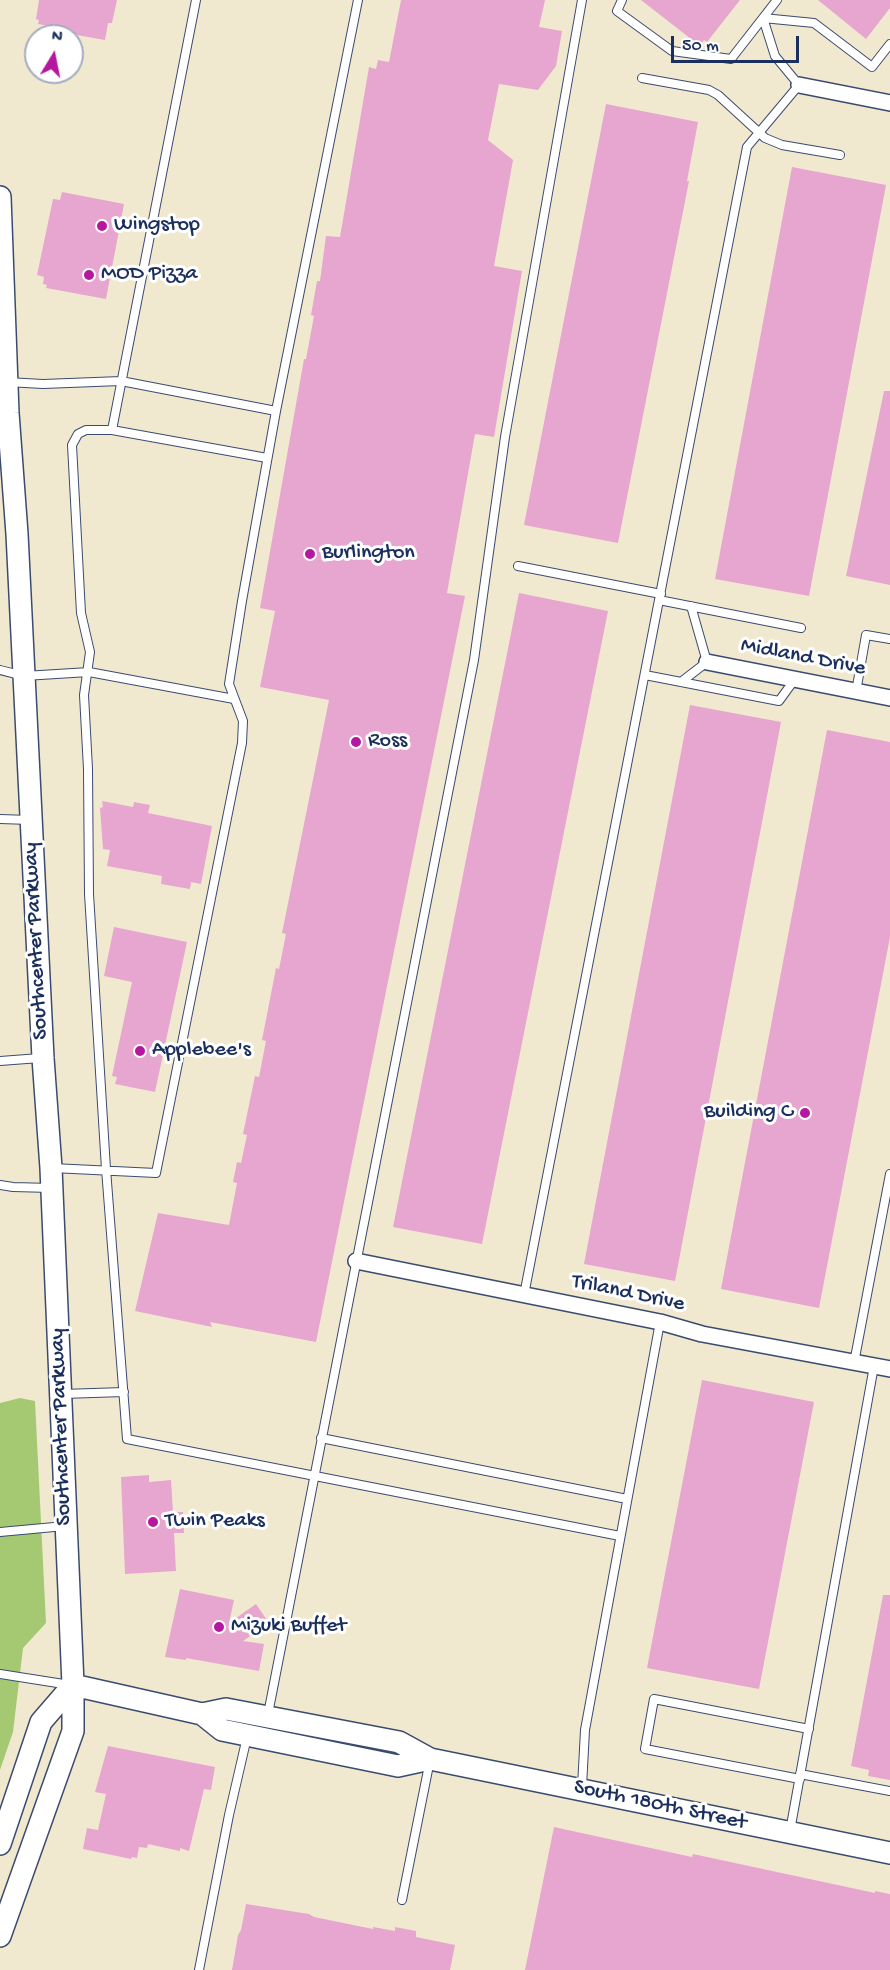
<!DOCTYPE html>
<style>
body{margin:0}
#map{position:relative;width:890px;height:1970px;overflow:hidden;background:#f1e9cf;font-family:"Gochi Hand",sans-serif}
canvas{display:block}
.north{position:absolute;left:24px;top:24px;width:60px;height:60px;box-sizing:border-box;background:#fff;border:2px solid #a4acbf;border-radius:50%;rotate:10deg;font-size:16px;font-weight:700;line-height:24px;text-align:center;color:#1b2f5e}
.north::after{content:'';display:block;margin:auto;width:21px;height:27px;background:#b5179e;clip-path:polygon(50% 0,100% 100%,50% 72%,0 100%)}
.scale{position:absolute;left:671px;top:36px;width:128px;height:27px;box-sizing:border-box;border:3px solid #1b2f5e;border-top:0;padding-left:8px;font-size:18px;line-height:21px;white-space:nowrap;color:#1b2f5e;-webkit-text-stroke:4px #fff;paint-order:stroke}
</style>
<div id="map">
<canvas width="890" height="1970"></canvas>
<div class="north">N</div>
<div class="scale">50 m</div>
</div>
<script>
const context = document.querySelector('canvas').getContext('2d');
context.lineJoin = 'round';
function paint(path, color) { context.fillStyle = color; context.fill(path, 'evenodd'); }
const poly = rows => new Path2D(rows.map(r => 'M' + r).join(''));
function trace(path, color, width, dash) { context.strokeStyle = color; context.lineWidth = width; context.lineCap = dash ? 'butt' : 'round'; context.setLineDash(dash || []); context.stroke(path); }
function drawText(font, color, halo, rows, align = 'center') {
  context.font = font + ' "Gochi Hand",sans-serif'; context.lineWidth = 6; context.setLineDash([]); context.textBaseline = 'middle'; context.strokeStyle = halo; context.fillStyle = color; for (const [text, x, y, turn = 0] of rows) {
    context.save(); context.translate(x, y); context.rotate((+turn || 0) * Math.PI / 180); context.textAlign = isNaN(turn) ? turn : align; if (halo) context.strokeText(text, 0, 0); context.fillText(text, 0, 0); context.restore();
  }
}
paint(poly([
 [20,1398,35,1401,46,1623,23,1648,13,1732,0,1770,0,1403]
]), '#a5c972');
paint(poly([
 [39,0,117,0,112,23,108,23,105,40,71,34,72,30,38,24,39,20,36,19],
 [401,0,545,0,539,27,562,31,556,66,538,90,499,84,488,140,513,160,494,266,522,271,494,437,475,434,447,593,465,596,316,1342,210,1322,212,1327,135,1311,158,1213,229,1225,237,1183,233,1182,237,1162,241,1163,247,1135,243,1134,255,1076,259,1077,266,1041,262,1040,276,968,279,969,286,934,282,933,329,700,260,687,275,611,260,608,304,359,306,359,314,316,311,315,317,281,320,281,326,236,340,237,369,67,376,69,378,60,389,62],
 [641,0,740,0,707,42,704,40,700,46],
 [818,0,890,0,890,8,866,39],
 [606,104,698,122,687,181,689,181,618,543,524,525],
 [792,167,886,185,809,596,715,579],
 [62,192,124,204,106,299,46,288,47,285,43,284,44,277,37,275,53,199,60,200],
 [884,391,890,391,890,585,846,576],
 [519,593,608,611,482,1244,393,1227],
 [690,705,781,722,675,1281,584,1264],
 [827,730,890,742,890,937,819,1308,721,1289],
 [102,801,133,807,134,802,150,805,148,813,212,826,201,884,191,882,190,889,161,884,162,876,107,866,110,850,103,849,100,808,103,807],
 [114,927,187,942,155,1092,115,1084,117,1077,112,1076,132,982,104,976],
 [702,1380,814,1402,759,1689,647,1668],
 [149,1475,149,1482,171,1480,173,1512,183,1512,184,1533,174,1533,176,1571,125,1574,121,1477],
 [180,1589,234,1600,229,1623,256,1604,269,1623,243,1641,264,1644,259,1671,186,1658,186,1660,165,1657],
 [883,1595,890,1595,890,1780,868,1776,869,1770,851,1766],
 [108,1746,215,1767,211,1790,204,1789,189,1851,180,1848,180,1851,148,1844,147,1848,139,1847,137,1858,132,1857,131,1859,83,1849,87,1828,98,1830,106,1794,95,1792],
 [554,1827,692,1857,693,1854,875,1893,875,1891,890,1894,890,1970,525,1970],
 [246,1904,309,1914,314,1917,373,1929,373,1927,395,1931,395,1927,416,1931,416,1937,455,1945,450,1970,232,1970,238,1935,241,1930]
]), '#e7a6cf');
const service = poly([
 [622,0,617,11,672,51,731,59,777,0],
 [642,78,709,90,718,95,765,138,782,145,840,155],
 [7,382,43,384,121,381,276,411],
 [112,430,196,0],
 [267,458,112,430,86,430,78,434,72,445,81,613,90,652,84,695,88,769,89,894,106,1169,127,1439,620,1536],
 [518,566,661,594],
 [659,600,801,628],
 [0,670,24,676,89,672,234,699],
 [645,675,779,701,795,679],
 [681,682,707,662,691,606],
 [856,692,866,635,890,639],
 [0,819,30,820],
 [0,1061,40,1058],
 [52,1168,156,1173,242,743,243,721,229,684,242,601,276,411,358,0],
 [0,1185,13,1187,51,1188],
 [524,1295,747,147,799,85,775,56,763,18,814,23,872,67,890,44],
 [854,1363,890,1174],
 [62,1394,124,1392],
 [321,1438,627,1499],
 [0,1532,65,1526],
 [0,1674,70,1685],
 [268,1714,474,660,505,437,582,0],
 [800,1774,890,1791],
 [800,1779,645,1749,654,1699,809,1729],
 [582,1787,585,1730,660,1322],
 [790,1831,874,1366],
 [402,1900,430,1760],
 [199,1970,229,1815,247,1737]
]);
const minor = poly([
 [799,85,890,103],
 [707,662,890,698],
 [356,1261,660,1322,702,1334,890,1369]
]);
const secondary = poly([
 [0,197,8,413,17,534,43,1058,51,1168,73,1685,73,1731,0,1936],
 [73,1685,202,1714,226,1709,399,1742,430,1759,890,1853],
 [202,1714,222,1730,398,1766,430,1759],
 [0,1844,41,1722,73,1685]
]);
trace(service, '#3b4b6f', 10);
trace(minor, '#3b4b6f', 18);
trace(secondary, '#3b4b6f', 24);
trace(service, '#fff', 8);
trace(minor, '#fff', 15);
trace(secondary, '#fff', 21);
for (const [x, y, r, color] of [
 [102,226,6,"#b5179e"],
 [89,275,6,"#b5179e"],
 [310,554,6,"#b5179e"],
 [356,742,6,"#b5179e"],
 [140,1051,6,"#b5179e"],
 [805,1113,6,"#b5179e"],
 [153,1522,6,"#b5179e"],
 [219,1627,6,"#b5179e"]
]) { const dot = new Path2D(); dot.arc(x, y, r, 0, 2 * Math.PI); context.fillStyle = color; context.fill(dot); trace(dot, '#fff', 2); }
drawText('22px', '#1b2f5e', '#fff', [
 ["Wingstop",114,226],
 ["MOD Pizza",101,275],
 ["Burlington",322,554],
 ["Ross",368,742],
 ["Applebee's",152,1051],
 ["Building C",793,1113,"right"],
 ["Twin Peaks",165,1522],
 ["Mizuki Buffet",231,1627]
], 'left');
drawText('22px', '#1b2f5e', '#fff', [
 ["Midland Drive",803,658,11],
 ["Southcenter Parkway",37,941,-93],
 ["Triland Drive",628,1294,12],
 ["Southcenter Parkway",62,1427,-92],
 ["South 180th Street",660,1806,12]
]);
</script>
